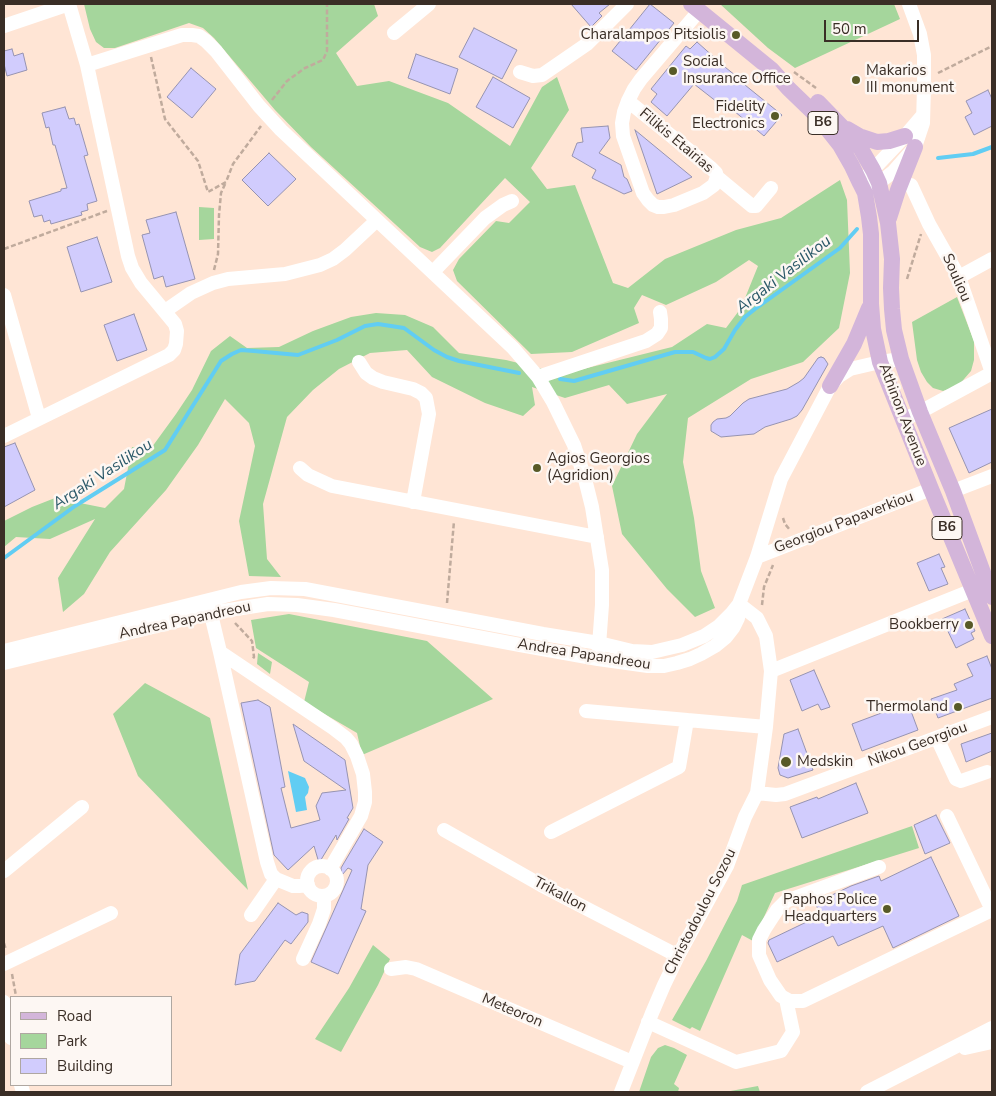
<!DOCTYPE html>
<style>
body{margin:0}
#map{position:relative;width:996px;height:1096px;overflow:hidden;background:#ffe5d5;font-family:"Nunito Sans",sans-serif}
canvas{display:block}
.frame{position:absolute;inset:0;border:5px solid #3a2e26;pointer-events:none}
.legend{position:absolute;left:10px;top:996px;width:162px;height:90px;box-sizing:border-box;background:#fdf7f3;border:1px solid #afa7a1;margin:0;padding:6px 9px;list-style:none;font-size:15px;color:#3a2e26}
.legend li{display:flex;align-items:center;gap:10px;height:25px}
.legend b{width:25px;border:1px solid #afa7a1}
.scale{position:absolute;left:824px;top:20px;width:95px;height:22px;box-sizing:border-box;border:2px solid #3a2e26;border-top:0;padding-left:6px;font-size:15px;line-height:18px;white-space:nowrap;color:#3a2e26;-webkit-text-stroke:4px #fdf7f3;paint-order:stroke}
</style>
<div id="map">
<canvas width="996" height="1096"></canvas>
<div class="frame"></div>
<ul class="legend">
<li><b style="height:6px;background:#d3b5da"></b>Road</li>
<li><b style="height:14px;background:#a5d69c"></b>Park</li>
<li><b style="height:14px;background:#d1ccfd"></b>Building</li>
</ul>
<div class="scale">50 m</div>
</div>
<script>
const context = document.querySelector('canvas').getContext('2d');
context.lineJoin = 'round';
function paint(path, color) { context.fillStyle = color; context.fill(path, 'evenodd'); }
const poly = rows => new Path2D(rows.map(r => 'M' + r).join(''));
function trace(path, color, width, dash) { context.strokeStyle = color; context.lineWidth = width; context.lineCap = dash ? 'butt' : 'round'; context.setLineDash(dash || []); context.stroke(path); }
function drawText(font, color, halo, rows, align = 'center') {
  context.font = font + ' "Nunito Sans",sans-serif'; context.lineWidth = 5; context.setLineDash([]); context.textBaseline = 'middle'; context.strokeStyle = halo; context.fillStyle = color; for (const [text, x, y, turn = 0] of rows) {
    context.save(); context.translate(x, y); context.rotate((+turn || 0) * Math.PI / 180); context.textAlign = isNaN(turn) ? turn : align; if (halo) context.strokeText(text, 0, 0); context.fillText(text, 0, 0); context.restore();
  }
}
paint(poly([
 [84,4,374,4,378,16,336,53,357,86,389,81,448,103,510,146,542,87,557,77,569,110,531,168,547,189,575,185,613,283,628,288,665,259,736,230,781,218,840,180,847,200,850,273,839,328,803,362,751,379,688,418,683,462,694,518,701,571,715,608,695,617,667,589,622,534,612,486,637,434,667,394,627,404,609,385,565,398,532,387,535,405,523,416,485,403,432,377,407,350,370,353,339,369,313,390,287,417,263,504,267,559,281,577,249,576,239,521,255,446,249,423,225,399,198,445,166,490,110,552,84,594,63,612,58,578,95,519,50,539,16,537,4,547,4,521,32,507,55,498,105,508,124,489,132,447,152,447,176,414,192,390,211,351,230,336,247,348,279,347,313,331,351,317,376,313,405,315,433,327,459,353,506,360,563,374,672,347,707,324,726,328,741,308,758,266,749,260,716,282,666,305,642,295,634,308,639,323,572,352,531,354,457,281,453,270,459,259,496,221,509,223,530,202,505,178,440,248,432,252,420,247,311,147,275,110,214,38,203,28,189,23,115,48,104,48,96,42,90,29],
 [720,4,894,4,900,19,795,68,768,48],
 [199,207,214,208,214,239,199,240],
 [957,297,974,341,974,360,971,371,958,386,943,391,933,388,927,382,921,372,917,360,912,322],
 [289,614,427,641,493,699,362,755,357,733,304,702,309,682,256,648,251,620],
 [258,653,272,662,270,674,257,664],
 [145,683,210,718,248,890,138,776,113,714],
 [912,826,919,848,775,893,753,941,742,935,700,1031,692,1027,690,1029,672,1020,706,961,737,901,742,885],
 [373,945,390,959,378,985,341,1052,315,1039,349,988],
 [665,1045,674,1048,687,1055,674,1084,679,1088,678,1092,639,1092,651,1057,658,1048],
 [758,1086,760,1092,725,1092]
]), '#a5d69c');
paint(poly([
 [288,771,305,778,309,787,308,793,305,797,307,810,296,812]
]), '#61cdf3');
trace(poly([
 [938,158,973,154,992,147],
 [560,379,574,381,675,352,693,352,706,358,710,359,715,357,724,349,735,330,745,317,755,309,840,248,857,229],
 [4,558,75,506,165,450,221,361,232,354,241,350,254,351,298,355,337,340,365,326,378,324,404,328,434,350,447,357,459,361,519,373]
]), '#61cdf3', 4);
const building = poly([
 [571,4,610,4,599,13,602,16,591,27,571,4],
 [650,4,674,23,636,70,612,51,650,4],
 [474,28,517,50,502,79,459,57,474,28],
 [697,42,715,58,715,59,746,84,745,85,782,115,764,136,728,106,726,109,694,84,667,116,651,102,657,94,651,89,686,46,690,49,697,42],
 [12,49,14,56,23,53,27,70,7,76,4,64,4,51,12,49],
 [416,54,458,69,450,94,408,78,416,54],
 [191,68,216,89,192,118,167,97,191,68],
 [493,77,530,98,513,128,476,107,493,77],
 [988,90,992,99,992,126,974,135,965,117,972,113,966,101,988,90],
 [65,107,69,119,74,118,76,125,79,124,88,155,84,156,97,201,87,204,88,210,81,212,82,215,51,224,50,220,44,222,42,215,34,217,29,201,61,191,61,189,67,188,55,145,53,145,49,127,46,128,42,113,65,107],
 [608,126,610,138,599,153,621,165,624,177,627,179,632,191,624,194,592,178,596,170,572,156,577,143,583,142,581,128,608,126],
 [635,130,692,177,657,194,635,130],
 [269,153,296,179,268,206,242,180,269,153],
 [176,212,195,279,166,287,163,276,154,279,142,235,150,233,146,220,176,212],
 [97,237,112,282,81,292,67,247,97,237],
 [134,314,147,350,117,361,104,325,134,314],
 [821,357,824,358,828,364,802,410,797,416,791,419,765,427,754,434,721,437,711,431,711,425,713,422,717,419,726,418,730,416,743,403,749,399,787,389,799,382,804,378,818,358,821,357],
 [992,409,992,462,969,473,949,428,992,409],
 [15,443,35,490,4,507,4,447,15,443],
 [939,554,945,567,941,568,948,584,929,591,917,563,939,554],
 [965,609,975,631,971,633,974,639,956,648,942,619,965,609],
 [987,656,992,669,992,698,938,718,931,699,957,690,954,684,973,676,967,664,987,656],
 [814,670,830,707,821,710,818,704,802,711,790,680,814,670],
 [258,700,270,707,285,787,281,788,291,828,320,820,316,806,322,793,346,790,304,761,293,724,345,760,353,808,347,818,349,819,337,840,336,835,319,863,314,846,288,870,274,855,241,703,258,700],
 [908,703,918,730,862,751,852,724,908,703],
 [798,729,813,770,788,778,780,775,778,768,784,734,798,729],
 [992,733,992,751,966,762,961,744,992,733],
 [856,783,868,813,802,838,790,807,817,797,818,799,856,783],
 [936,815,950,843,925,854,914,825,936,815],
 [364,829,383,842,368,865,361,909,366,911,338,974,311,962,352,870,348,868,342,875,341,868,364,829],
 [931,857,959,916,893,948,883,926,838,946,833,936,777,962,768,943,769,940,821,915,815,903,851,886,879,876,881,881,931,857],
 [278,903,296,915,302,912,308,914,308,922,291,944,285,940,255,981,235,985,240,954,278,903]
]);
paint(building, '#d1ccfd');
trace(building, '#9693b1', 1);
trace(poly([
 [151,57,165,119,198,161,208,192,226,182,233,164,261,126],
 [794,72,816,88],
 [938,73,992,46],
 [272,100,287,81,305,68,323,60,327,51,327,4],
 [4,249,107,211],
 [214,270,218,254,219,215,221,193,226,182],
 [907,279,921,234],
 [783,518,785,524,790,530],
 [447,603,454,521],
 [762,605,764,587,773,565],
 [235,623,252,641,254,657,252,660],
 [4,943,6,950],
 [12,974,16,996]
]), '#c0ab9d', 2.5, [5, 2.5]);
trace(poly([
 [4,26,69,4],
 [394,33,429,4],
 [87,65,182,35,192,35,199,36,206,41,216,51,259,106,281,130,513,348,538,377,553,402,574,445,585,479,592,507,602,570,602,605,598,659],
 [520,72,533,76,542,75,587,44,627,4],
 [628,101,711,168,716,173,717,177,714,185,703,193,674,205,664,207,658,207,653,205,648,200,643,193,623,136,622,123,624,112,628,101,634,89,641,79,699,11],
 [867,176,905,136,923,115],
 [717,177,752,206,756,206,771,188],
 [911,185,929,224,959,277,992,373],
 [872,188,893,172,915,147,923,123,924,87,924,55,920,34,909,4],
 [433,272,485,218,503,205,512,201],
 [959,277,992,259],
 [4,295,39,418],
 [165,311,191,293,213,283,228,279,285,274,320,265,333,259,345,250,376,221],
 [359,362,366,373,373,378,383,382,413,389,421,393,426,398,429,414,413,502],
 [538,377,646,341,657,334,661,328,661,319,660,312],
 [904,419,920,412,992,373],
 [4,436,169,355,174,350,176,344,177,331,175,324,141,283,132,268,128,256,87,65,69,4],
 [300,468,308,475,332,486,597,537],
 [953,491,992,476],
 [757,557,931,489],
 [209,606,220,652,267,862,271,874,276,879,251,915],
 [4,651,241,592,271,588,305,589,543,634,599,643,632,651,652,652,682,645,704,636,719,626,731,614,739,604,757,557,781,479,830,386,839,376,850,369,880,362,901,359],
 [220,652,333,728,346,738,351,744,357,756,363,774,365,792,365,802,361,816,330,869],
 [4,663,210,613,268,604,297,605,334,610,520,645,598,659,648,666,664,666,677,663,690,659,701,654,715,646,726,637,733,628,738,618,739,607],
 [771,671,973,590],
 [586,711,766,727],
 [937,738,956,779,961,781,987,772],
 [757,793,776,795,785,794,992,717],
 [947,816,992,910],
 [444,830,541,885,678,956],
 [551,832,679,767,687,720],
 '307 881a15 15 0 1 1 30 0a15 15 0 1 1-30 0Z',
 [879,867,786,901,777,910,764,930,759,940,759,955,770,980,781,996,790,1001,803,1001,992,910],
 [4,871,82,807],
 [276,879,293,886,299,886,308,885],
 [303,959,319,924,324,909,324,896],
 [4,964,111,913],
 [391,969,406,967,416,969,632,1062],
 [4,1002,11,1038],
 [648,1022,736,1062,781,1051,793,1032,786,999],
 [965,1048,992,1042],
 [21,1085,23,1092],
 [621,1092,652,1013,664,985,678,956,727,866,745,817,757,793,766,727,771,671,766,636,757,618,739,604],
 [867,1092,992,1028]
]), '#fff', 14);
trace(poly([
 [691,4,772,70,788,88,817,116,840,145,852,166,860,183,865,193,869,217,871,234,871,304,873,329,880,362,931,489,992,636],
 [818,102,848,133,861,149,873,170,879,183,888,223,892,259,891,288,892,309,894,330,901,359,920,412,953,491,992,597],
 [847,129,859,136,877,142,889,141,905,136],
 [889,218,898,190,915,147],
 [830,386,854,344,869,308]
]), '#d3b5da', 16);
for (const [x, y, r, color] of [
 [736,35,5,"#585a27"],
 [673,71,5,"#585a27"],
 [856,80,5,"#585a27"],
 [775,116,5,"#585a27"],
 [537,468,5,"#585a27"],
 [969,625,5,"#585a27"],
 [958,707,5,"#585a27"],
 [786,762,6,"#585a27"],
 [887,909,5,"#585a27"]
]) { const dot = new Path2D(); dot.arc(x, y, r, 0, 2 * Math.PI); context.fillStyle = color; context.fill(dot); trace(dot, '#fdf7f3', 2); }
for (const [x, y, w] of [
 [823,123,30],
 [947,528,30]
]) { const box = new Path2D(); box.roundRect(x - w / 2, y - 11.5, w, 23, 4); context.fillStyle = '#fdf7f3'; context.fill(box); trace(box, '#3a2e26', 1); }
drawText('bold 14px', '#3a2e26', null, [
 ["B6",823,123],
 ["B6",947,528]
]);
drawText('15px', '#3a2e26', '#fdf7f3', [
 ["Charalampos Pitsiolis",726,35],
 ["Social",683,62,"left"],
 ["Insurance Office",683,79,"left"],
 ["Makarios",866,71,"left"],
 ["III monument",866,88,"left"],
 ["Fidelity",765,107],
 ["Electronics",765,124],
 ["Agios Georgios",547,459,"left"],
 ["(Agridion)",547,476,"left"],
 ["Bookberry",959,625],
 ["Thermoland",948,707],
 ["Medskin",797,762,"left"],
 ["Paphos Police",877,900],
 ["Headquarters",877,917]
], 'right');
drawText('15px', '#3a2e26', '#fdf7f3', [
 ["Filikis Etairias",676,141,40],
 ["Souliou",956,278,66],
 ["Athinon Avenue",902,415,69],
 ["Georgiou Papaverkiou",844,523,-21],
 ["Andrea Papandreou",185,621,-12],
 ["Andrea Papandreou",584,655,9],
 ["Nikou Georgiou",918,745,-20],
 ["Trikallon",560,895,28],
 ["Christodoulou Sozou",701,912,-63],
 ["Meteoron",512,1011,23]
]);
drawText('italic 16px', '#2b5969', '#fdf7f3', [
 ["Argaki Vasilikou",784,275,-38],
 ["Argaki Vasilikou",103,475,-33]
]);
</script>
